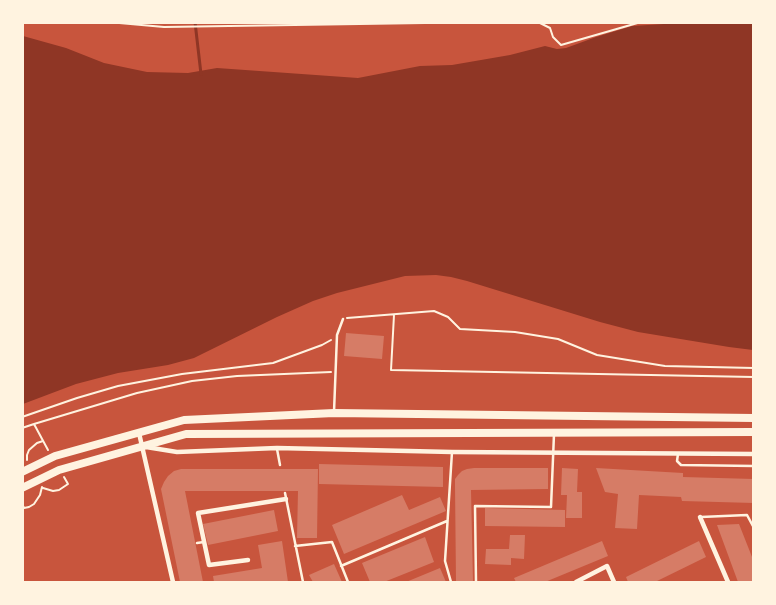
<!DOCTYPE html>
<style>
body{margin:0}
#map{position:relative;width:776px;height:605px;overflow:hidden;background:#c8553d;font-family:Lato,sans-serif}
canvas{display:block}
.frame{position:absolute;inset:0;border:24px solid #fff3e0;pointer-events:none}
</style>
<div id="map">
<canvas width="776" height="605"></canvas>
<div class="frame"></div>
</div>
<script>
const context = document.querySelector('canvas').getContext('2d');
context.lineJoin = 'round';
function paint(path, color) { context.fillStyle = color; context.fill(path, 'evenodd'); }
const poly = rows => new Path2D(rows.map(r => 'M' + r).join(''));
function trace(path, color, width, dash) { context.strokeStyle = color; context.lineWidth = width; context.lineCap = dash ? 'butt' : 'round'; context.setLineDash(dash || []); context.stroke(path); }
paint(poly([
 [669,23,753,23,753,350,729,347,638,332,600,322,467,281,451,277,436,275,405,276,337,293,313,301,277,317,194,358,168,365,118,373,76,384,23,404,23,36,66,48,104,63,147,72,188,73,217,68,358,78,420,66,452,65,510,55,545,46,557,49,566,48,596,37,632,26,664,24]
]), '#8f3625');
trace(poly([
 [195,22,201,74]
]), '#8f3625', 3);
paint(poly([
 [346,333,384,336,382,359,344,356],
 [319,464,443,467,443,487,319,484],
 [474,468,548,468,548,489,471,490,473,582,456,582,455,485,455,479,458,475,462,471,467,469],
 [562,468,578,469,577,492,582,492,582,518,566,518,567,495,561,495],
 [596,468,683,473,683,477,754,479,754,503,682,501,681,497,639,495,637,529,615,528,618,494,605,492],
 [181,469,318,469,317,538,297,538,298,491,185,491,203,582,180,582,161,489,164,482,168,476,174,471],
 [402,495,409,510,440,497,446,511,344,554,332,525],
 [485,508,565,510,565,527,485,526],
 [274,510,278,531,208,545,203,524],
 [739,524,754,562,754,582,738,582,717,525],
 [510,535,525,535,524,559,511,558,511,565,485,564,486,549,509,549],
 [425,537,434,562,384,582,370,582,362,563],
 [282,541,288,582,214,582,213,576,262,568,258,545],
 [602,541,608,556,545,582,516,582,514,578],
 [699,541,706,557,655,582,628,582,626,577],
 [334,564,342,582,313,582,309,575],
 [440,568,446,582,406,582]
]), '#d67c66');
trace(poly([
 [108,22,164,27,490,22],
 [538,22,550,28,553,37,561,45,641,22],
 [394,315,391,370,754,377],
 [347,318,434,311,448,317,460,329,515,332,558,339,597,355,665,366,754,368],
 [22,417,77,398,118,386,182,374,273,363,322,345,331,340],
 [34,424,48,450],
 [22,428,34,424,137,393,192,381,237,376,331,372],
 [27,460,27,455,29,450,37,443,43,441],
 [43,488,53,491,59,490,68,484,64,477],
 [22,504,24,508,29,507,34,504,40,495,42,487]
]), '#fff3e0', 2);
trace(poly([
 [334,412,337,335,343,319],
 [277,449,280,465],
 [678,454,677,461,681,465,754,466],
 [285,493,303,582],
 [701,517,747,515,754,528],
 [197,543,204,542],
 [295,546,332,542,348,582],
 [341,566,447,521],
 [451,582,445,561,452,452],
 [476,582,475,506,551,507,554,434]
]), '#fff3e0', 2.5);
trace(poly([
 [139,433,173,582],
 [146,447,177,452,277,448,452,452,754,454],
 [700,517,728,582],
 [248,560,209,565,198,513,286,499],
 [576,582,607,566,614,582]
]), '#fff3e0', 4.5);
trace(poly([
 [22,472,55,456,184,420,334,413,754,418],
 [22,488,59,470,186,434,754,432]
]), '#fff3e0', 8);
</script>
